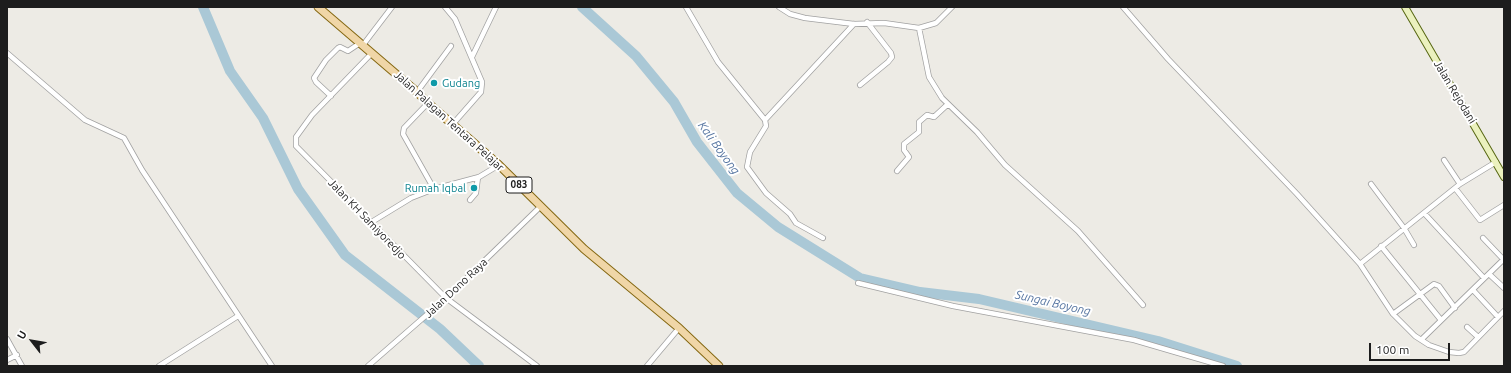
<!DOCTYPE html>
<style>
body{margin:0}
#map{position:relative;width:1511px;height:373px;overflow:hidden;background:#edebe5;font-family:Ubuntu,sans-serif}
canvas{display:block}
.frame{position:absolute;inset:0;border:8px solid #1d1d1d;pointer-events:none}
.north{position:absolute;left:12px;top:321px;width:40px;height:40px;-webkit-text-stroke:3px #fff;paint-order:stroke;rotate:301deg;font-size:11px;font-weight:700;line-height:16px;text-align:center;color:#1d1d1d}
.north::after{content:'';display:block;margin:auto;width:14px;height:18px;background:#1d1d1d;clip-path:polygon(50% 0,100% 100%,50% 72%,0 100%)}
.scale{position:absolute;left:1369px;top:343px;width:81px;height:18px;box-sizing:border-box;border:2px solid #1d1d1d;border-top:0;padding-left:5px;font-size:12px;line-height:14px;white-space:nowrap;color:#1d1d1d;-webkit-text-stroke:3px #fff;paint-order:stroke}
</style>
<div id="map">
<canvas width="1511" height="373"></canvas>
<div class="frame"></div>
<div class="north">U</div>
<div class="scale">100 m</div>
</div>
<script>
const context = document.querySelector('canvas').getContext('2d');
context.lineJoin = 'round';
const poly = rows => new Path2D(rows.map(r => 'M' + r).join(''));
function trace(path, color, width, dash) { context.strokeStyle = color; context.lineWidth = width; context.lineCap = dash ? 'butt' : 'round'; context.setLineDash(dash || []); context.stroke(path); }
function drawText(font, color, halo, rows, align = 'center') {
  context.font = font + ' Ubuntu,sans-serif'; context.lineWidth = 4; context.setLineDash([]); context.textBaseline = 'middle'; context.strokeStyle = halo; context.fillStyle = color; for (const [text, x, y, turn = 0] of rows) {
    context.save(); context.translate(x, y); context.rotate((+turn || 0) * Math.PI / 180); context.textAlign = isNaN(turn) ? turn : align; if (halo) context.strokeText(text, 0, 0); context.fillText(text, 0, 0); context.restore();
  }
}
trace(poly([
 [203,7,230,71,263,118,298,189,345,255,440,329,479,366],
 [582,7,636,56,674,102,697,142,737,193,778,227,860,278,920,292,979,299,1158,341,1237,366]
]), '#aac8d6', 10);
const street = poly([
 [445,7,455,19,482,82,481,92,452,125],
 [686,7,718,62,765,120,766,126,750,152,747,167,766,193,790,214,796,223,823,238],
 [779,7,790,14,805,18,854,24,884,23,919,28,936,23,952,7],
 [1123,7,1168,59,1297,194,1360,264],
 [919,28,929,77,942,98,977,132,1005,165,1078,231,1143,305],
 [363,45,392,7],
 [7,53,85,120,124,138,142,170,272,366],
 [372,53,312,115,296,137,296,146,446,298,537,366],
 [472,57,496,7],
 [860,85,888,62,892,57,891,53,867,22],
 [417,92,451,46],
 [331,96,316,82,314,78,326,60,338,48,340,47,348,51,360,43],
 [428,103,404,128,403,134,434,189],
 [765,120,854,24],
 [1444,160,1460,184],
 [1496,162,1460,184,1360,264,1393,314,1415,336,1429,345,1449,352,1459,353,1464,352,1504,311],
 [897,171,909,157,904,150,904,144,919,132,919,122,927,115,934,117,948,104],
 [1371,184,1404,228,1414,245],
 [1455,188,1480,220,1504,205],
 [470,200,476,193,478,177],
 [1424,213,1484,278],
 [370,223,411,198,434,189,479,177,499,165],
 [1483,238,1504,260],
 [1381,246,1441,320],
 [1489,274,1504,288],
 [858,283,953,306,1134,340,1223,366],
 [1473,290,1498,317],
 [1393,314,1434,284,1439,286,1455,308],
 [1467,327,1478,337],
 [7,339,22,366],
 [1421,340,1504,259],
 [7,360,17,355],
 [159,366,238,316],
 [368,366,446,298,541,206],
 [647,366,679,328]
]);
const secondary = poly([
 [1405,7,1504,177]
]);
const primary = poly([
 [318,7,417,92,428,103,499,165,584,249,679,328,719,366]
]);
trace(street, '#a1a1a1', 6);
trace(secondary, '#576712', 8);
trace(primary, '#856812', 9);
trace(street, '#fff', 4.5);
trace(secondary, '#ebf1be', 6);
trace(primary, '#f0d6a7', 7);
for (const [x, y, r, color] of [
 [434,83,4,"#0f9aa8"],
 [474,188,4,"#0f9aa8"]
]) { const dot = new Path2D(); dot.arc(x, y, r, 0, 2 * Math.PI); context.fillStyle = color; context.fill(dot); trace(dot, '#fff', 1.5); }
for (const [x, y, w] of [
 [519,185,26]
]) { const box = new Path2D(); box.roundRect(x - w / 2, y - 8, w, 16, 3); context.fillStyle = '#fff'; context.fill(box); trace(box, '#1d1d1d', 1); }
drawText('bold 10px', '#1d1d1d', null, [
 ["083",519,185]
]);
drawText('11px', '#0d838f', '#fff', [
 ["Gudang",442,83],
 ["Rumah Iqbal",466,188,"right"]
], 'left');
drawText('11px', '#1d1d1d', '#fff', [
 ["Jalan Rejodani",1455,92,59],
 ["Jalan Palagan Tentara Pelajar",449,121,42],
 ["Jalan KH Samiyoredjo",367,219,46],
 ["Jalan Dono Raya",456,288,-43]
]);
drawText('italic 12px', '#5675a1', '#fff', [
 ["Kali Boyong",719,148,54],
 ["Sungai Boyong",1053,303,13]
]);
</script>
